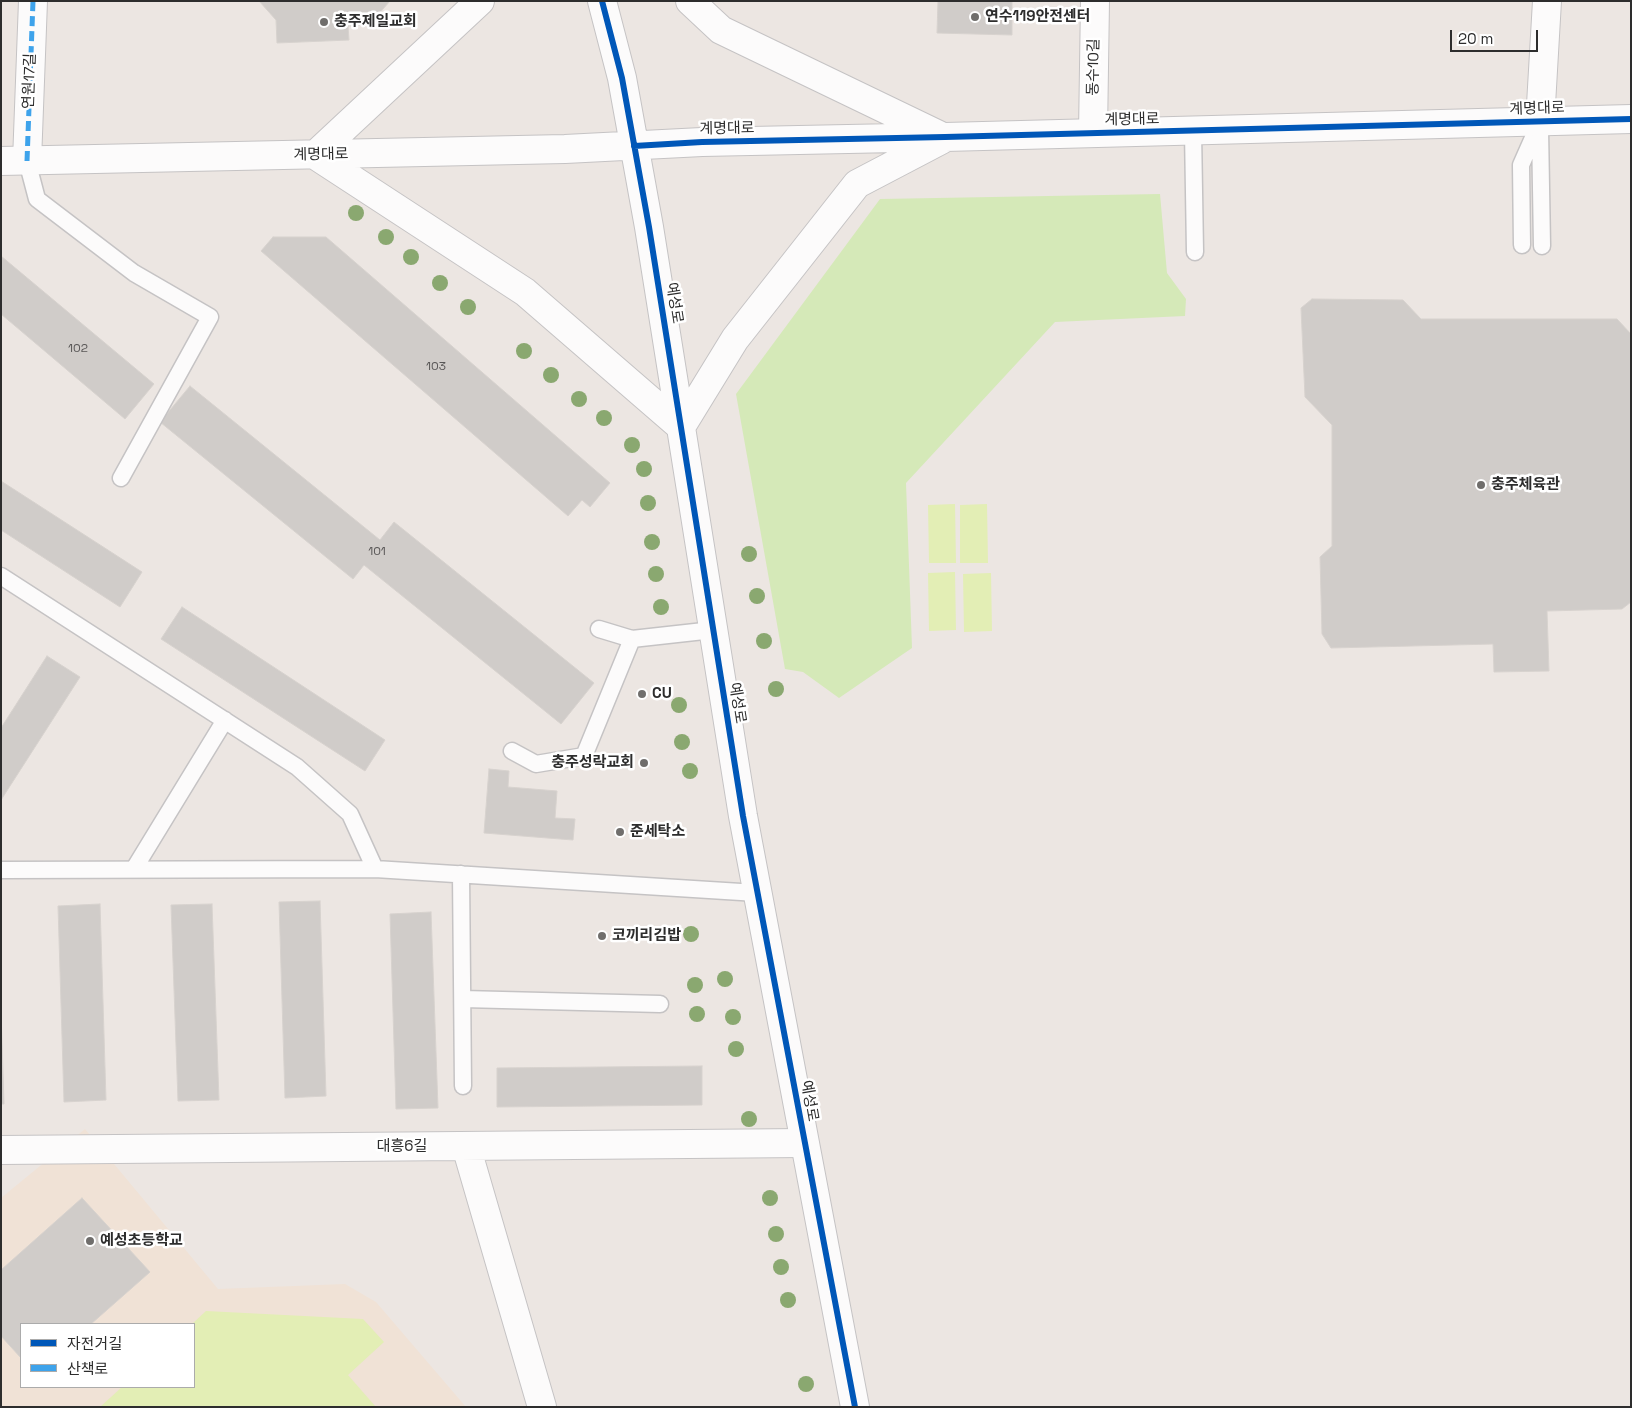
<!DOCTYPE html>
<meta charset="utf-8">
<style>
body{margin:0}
#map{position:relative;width:1632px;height:1408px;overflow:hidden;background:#ece6e2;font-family:"Space Grotesk","Noto Sans KR",sans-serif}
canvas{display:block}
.frame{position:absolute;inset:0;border:2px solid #2d2d2d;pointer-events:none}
.legend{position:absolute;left:20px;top:1323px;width:175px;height:65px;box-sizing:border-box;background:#fff;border:1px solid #ababab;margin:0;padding:6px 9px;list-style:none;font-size:15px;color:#2d2d2d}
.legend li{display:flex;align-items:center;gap:10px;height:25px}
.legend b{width:25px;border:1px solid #ababab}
.scale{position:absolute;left:1450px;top:30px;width:88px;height:22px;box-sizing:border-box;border:2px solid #2d2d2d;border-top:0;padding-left:6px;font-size:15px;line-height:18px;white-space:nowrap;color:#2d2d2d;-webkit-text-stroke:4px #fff;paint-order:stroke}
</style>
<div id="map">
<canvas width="1632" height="1408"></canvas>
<div class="frame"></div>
<ul class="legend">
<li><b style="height:6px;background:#0057b8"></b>자전거길</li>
<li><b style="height:6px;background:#3ea3eb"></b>산책로</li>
</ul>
<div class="scale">20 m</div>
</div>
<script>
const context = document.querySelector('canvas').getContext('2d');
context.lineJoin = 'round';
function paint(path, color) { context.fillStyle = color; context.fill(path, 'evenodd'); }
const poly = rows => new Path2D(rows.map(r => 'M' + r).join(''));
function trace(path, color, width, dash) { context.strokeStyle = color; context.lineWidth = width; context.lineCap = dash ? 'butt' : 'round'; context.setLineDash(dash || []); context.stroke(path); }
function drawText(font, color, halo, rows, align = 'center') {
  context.font = font + ' "Space Grotesk","Noto Sans KR",sans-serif'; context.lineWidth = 5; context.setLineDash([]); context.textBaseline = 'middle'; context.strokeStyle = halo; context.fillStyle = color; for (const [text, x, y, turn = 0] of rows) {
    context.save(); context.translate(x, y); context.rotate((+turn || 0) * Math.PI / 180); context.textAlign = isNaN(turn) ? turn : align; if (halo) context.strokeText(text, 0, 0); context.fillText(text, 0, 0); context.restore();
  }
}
paint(poly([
 [85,1129,218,1289,345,1284,376,1302,466,1407,1,1407,1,1198],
 [21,1324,194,1324,194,1387,21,1387]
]), '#f0e2d6');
paint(poly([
 [1160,194,1167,273,1186,299,1185,316,1055,322,906,483,912,648,839,698,803,672,785,669,736,394,880,199]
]), '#d5e9b8');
paint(poly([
 [955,504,956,563,929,563,928,505],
 [987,504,988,563,960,563,960,505],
 [955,572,956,630,929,631,928,573],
 [991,573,992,631,964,632,963,574],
 [206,1311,363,1319,384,1342,348,1375,376,1407,100,1407,122,1387,194,1387,194,1324,192,1324]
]), '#e3eeb5');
const building = poly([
 [259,1,390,1,369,25,348,26,349,40,277,43,276,20,259,1],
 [938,1,1012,1,1012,35,937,33,938,1],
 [273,237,326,237,610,483,590,507,582,500,568,516,261,251,273,237],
 [1,256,154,384,125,419,1,314,1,256],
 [1312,299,1403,300,1421,319,1617,319,1631,334,1631,602,1622,609,1547,611,1549,671,1494,672,1493,644,1331,648,1322,634,1320,557,1332,546,1332,425,1305,397,1301,308,1312,299],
 [190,386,380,540,394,522,594,683,561,724,364,565,353,579,160,422,190,386],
 [1,481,142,572,120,607,1,530,1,481],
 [182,607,385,740,365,771,161,639,182,607],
 [47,656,80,677,1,800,1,728,47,656],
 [489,769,509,771,508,787,557,791,555,818,575,819,573,840,484,833,489,769],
 [320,901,326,1096,285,1098,279,902,320,901],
 [100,904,106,1100,64,1102,58,906,100,904],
 [212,904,219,1100,178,1101,171,905,212,904],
 [431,912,438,1108,396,1109,390,914,431,912],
 [1,1011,4,1104,1,1104,1,1011],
 [702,1066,702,1105,497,1107,497,1068,702,1066],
 [82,1198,150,1272,91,1324,21,1324,21,1358,1,1336,1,1270,82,1198]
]);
paint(building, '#d0ccc9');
trace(building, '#d7d2ce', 1);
const lane = poly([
 [1540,129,1542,246],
 [1193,131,1195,252],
 [27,161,37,199,134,273,210,317,121,478],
 [1522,245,1521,165,1540,122],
 [1,576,297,767,350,814,375,869],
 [599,629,632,639,713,630],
 [512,751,536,764,584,756,632,639],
 [134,869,225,720],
 [1,870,375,869,757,893],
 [461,874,463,1086],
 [463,999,660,1004]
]);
const street = poly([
 [1540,122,1547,1],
 [1093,133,1095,1],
 [27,161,33,1],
 [466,1146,542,1407],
 [1,1150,804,1143]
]);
const secondary = poly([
 [602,1,622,78,649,227,743,816,855,1407],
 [690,1,721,30,939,135],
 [315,155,525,292,681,427],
 [315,155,480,1],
 [1,161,565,149,702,142,945,137,1631,119],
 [681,427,735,339,857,184,941,140]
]);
trace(lane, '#c5c3c4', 19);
trace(street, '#c5c3c4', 30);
trace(secondary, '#c5c3c4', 30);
trace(lane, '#fcfbfb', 16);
trace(street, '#fcfbfb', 28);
trace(secondary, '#fcfbfb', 28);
trace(poly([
 [27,161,33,1]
]), '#3ea3eb', 5, [10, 5]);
trace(poly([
 [602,1,622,78,649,227,743,816,855,1407],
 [634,146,702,142,945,137,1631,119]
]), '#0057b8', 6);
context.fillStyle = '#8aa870';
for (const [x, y] of [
 [356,213],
 [386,237],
 [411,257],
 [440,283],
 [468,307],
 [524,351],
 [551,375],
 [579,399],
 [604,418],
 [632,445],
 [644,469],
 [648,503],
 [652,542],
 [749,554],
 [656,574],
 [757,596],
 [661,607],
 [764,641],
 [776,689],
 [679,705],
 [682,742],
 [690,771],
 [691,934],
 [725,979],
 [695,985],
 [697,1014],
 [733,1017],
 [736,1049],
 [749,1119],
 [770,1198],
 [776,1234],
 [781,1267],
 [788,1300],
 [806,1384]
]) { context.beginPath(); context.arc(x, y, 8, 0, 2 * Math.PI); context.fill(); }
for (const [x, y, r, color] of [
 [975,17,5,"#706e6c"],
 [324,22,5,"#706e6c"],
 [1481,485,5,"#706e6c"],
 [642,694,5,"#706e6c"],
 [644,763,5,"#706e6c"],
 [620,832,5,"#706e6c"],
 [602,936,5,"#706e6c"],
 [90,1241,5,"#706e6c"]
]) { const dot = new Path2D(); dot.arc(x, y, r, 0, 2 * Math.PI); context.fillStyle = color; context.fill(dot); trace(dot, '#fff', 2); }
drawText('12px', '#585656', null, [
 ["102",78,349],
 ["103",436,367],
 ["101",377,552]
]);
drawText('bold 15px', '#2d2d2d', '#fff', [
 ["연수119안전센터",985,17],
 ["충주제일교회",334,22],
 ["충주체육관",1491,485],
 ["CU",652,694],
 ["충주성락교회",634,763,"right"],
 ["준세탁소",630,832],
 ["코끼리김밥",612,936],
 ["예성초등학교",100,1241]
], 'left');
drawText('15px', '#2d2d2d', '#fff', [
 ["동수10길",1094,67,-89],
 ["연원17길",30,81,-88],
 ["계명대로",1537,109,-2],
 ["계명대로",1132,120,-1],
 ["계명대로",727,129,-1],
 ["계명대로",321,155,-1],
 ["예성로",674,303,81],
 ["예성로",737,703,81],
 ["예성로",809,1101,80],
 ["대흥6길",402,1147]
]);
</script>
